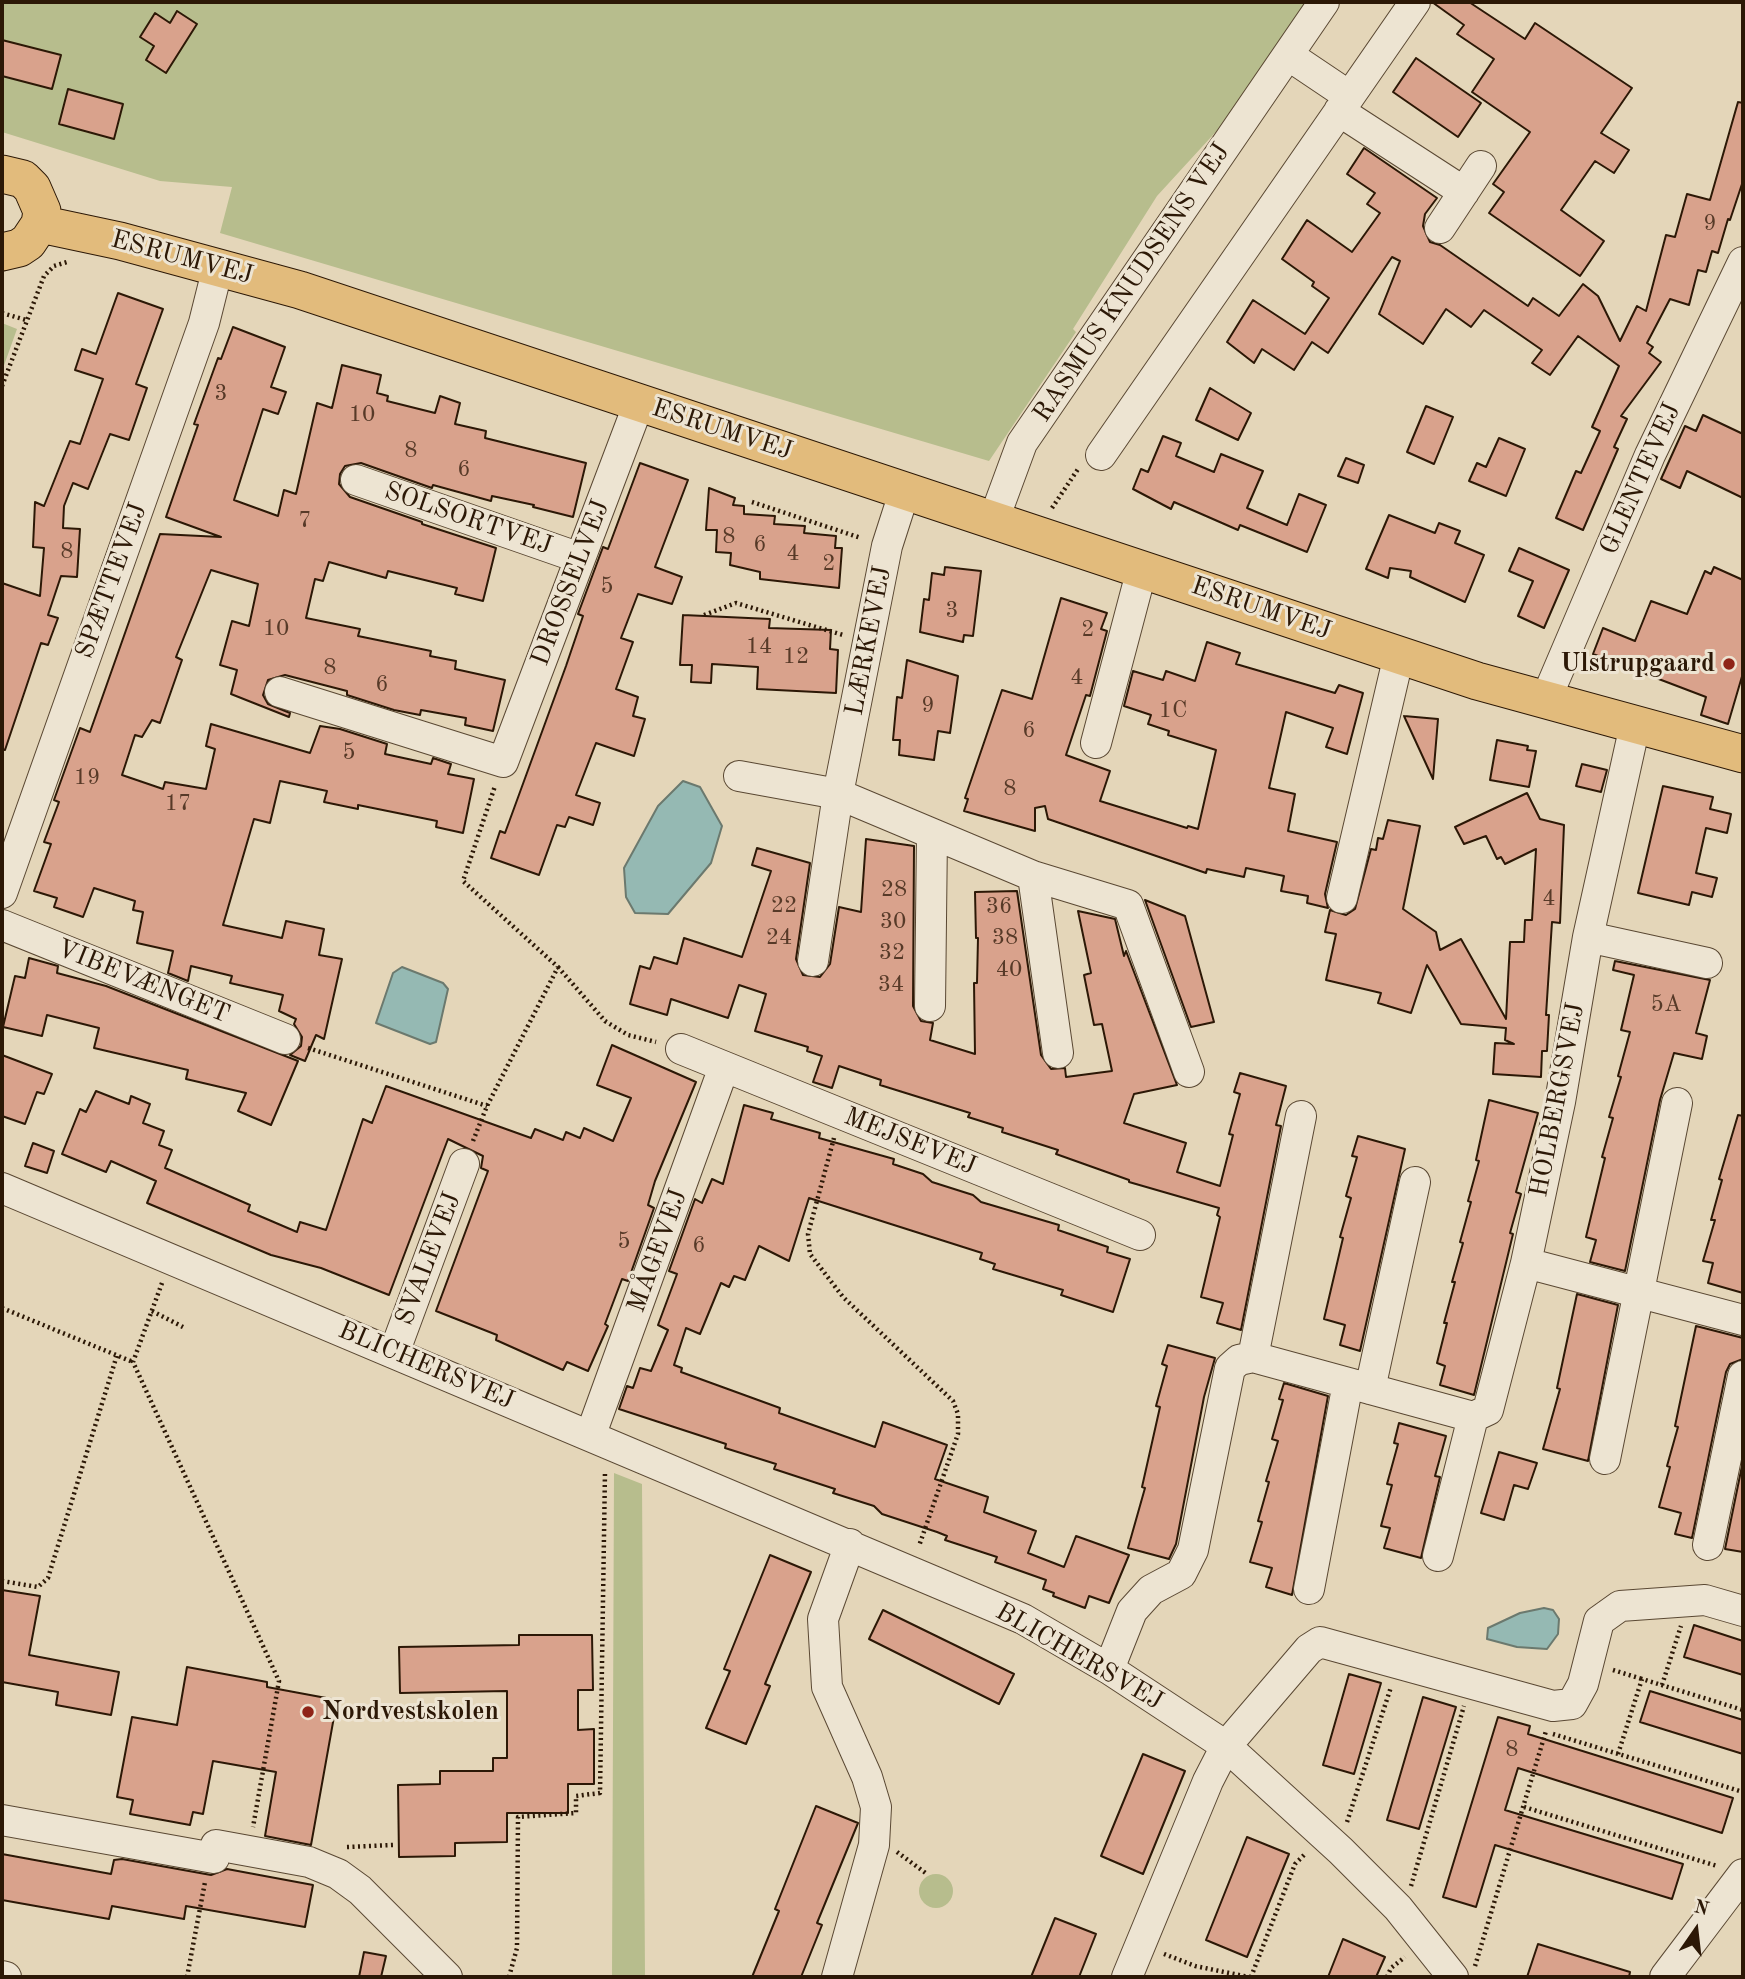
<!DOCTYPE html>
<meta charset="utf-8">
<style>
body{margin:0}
#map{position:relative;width:1745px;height:1979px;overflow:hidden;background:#e4d6b9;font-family:"Old Standard TT",serif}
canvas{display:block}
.frame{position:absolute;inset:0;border:4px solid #2c1806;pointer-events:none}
.north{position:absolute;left:1661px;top:1895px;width:70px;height:70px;-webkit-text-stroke:5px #ede4d2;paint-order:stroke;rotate:14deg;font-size:19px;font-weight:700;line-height:28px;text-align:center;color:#2c1806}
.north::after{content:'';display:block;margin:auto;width:24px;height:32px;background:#2c1806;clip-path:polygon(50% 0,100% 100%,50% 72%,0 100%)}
</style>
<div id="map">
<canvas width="1745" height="1979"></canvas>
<div class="frame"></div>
<div class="north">N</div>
</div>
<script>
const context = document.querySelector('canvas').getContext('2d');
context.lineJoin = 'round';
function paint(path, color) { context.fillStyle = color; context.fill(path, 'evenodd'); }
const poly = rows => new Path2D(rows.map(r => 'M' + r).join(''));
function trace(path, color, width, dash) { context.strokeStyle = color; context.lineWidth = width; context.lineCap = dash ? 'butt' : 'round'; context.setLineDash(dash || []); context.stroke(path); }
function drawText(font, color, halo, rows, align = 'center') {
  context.font = font + ' "Old Standard TT",serif'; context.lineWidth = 6; context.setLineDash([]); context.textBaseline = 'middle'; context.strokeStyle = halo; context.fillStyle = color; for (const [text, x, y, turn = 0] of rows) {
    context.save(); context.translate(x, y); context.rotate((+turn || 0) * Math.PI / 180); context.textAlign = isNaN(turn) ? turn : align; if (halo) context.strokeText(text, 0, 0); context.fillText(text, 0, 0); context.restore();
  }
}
paint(poly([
 [2,2,1310,2,1234,112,1157,196,1073,329,1076,332,989,461,220,233,232,187,160,181,2,132],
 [2,323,17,329,2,371],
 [614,1473,642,1484,645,1977,612,1977],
 '919 1891a17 17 0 1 1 34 0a17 17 0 1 1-34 0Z'
]), '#b7bd8d');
const water = poly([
 [683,781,700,787,722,826,711,863,668,914,635,913,626,897,624,868,658,806,683,781],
 [402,967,443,983,448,989,436,1042,430,1044,376,1023,393,973,402,967],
 [1544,1608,1553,1610,1559,1619,1558,1634,1547,1649,1517,1647,1487,1639,1488,1628,1520,1613,1544,1608]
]);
paint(water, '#95b9b3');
trace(water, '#6b796e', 2);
const building = poly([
 [1432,2,1469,2,1525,39,1535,23,1632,88,1601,133,1629,150,1614,173,1595,161,1561,210,1604,241,1580,276,1489,213,1504,192,1493,184,1530,132,1472,92,1494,59,1457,34,1464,25,1432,2],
 [177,11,197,24,166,73,146,60,154,46,140,37,155,13,170,23,177,11],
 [2,40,61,55,52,89,2,76,2,40],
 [1416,58,1481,103,1458,137,1393,92,1416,58],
 [68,89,123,104,114,139,59,124,68,89],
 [1738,102,1743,103,1743,181,1730,220,1728,219,1718,253,1712,251,1706,272,1698,270,1689,305,1670,299,1647,343,1653,347,1649,353,1661,362,1621,416,1627,419,1614,447,1618,449,1583,530,1556,518,1576,471,1581,473,1600,431,1592,427,1619,366,1578,336,1550,375,1532,363,1542,350,1484,310,1471,327,1446,309,1423,344,1379,314,1400,261,1392,257,1328,353,1312,342,1294,370,1262,349,1254,363,1227,342,1253,300,1305,334,1329,298,1312,286,1314,282,1282,259,1307,220,1352,252,1380,213,1367,204,1375,193,1347,174,1364,148,1437,198,1425,214,1423,226,1430,242,1440,245,1528,306,1533,298,1559,316,1583,284,1598,296,1620,341,1637,306,1646,311,1666,235,1675,237,1687,194,1710,200,1738,102],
 [118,293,163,309,136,384,147,388,129,440,110,434,88,489,73,483,64,506,63,528,80,529,77,577,61,576,48,615,58,618,48,645,41,643,5,750,2,749,2,583,40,596,44,548,33,547,35,502,44,506,70,441,80,444,103,379,75,370,82,349,96,354,118,293],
 [233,327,285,347,271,387,286,392,278,414,263,409,234,500,278,516,284,490,296,494,317,403,332,408,342,365,381,375,377,393,388,396,387,401,435,413,440,396,460,403,455,424,486,431,485,438,586,463,573,517,533,507,534,505,492,496,491,501,433,485,432,488,361,463,345,466,340,474,339,484,350,497,422,522,422,524,496,548,483,601,455,594,457,588,388,571,386,578,329,562,323,581,315,579,306,618,360,629,358,636,431,651,430,656,456,661,455,669,505,680,493,731,465,725,466,718,421,710,420,715,394,710,347,695,347,691,285,675,268,680,263,695,268,704,290,713,289,717,231,694,237,670,220,665,232,621,249,626,258,584,211,570,176,657,182,660,160,723,152,720,142,737,135,735,122,775,163,789,165,782,206,789,215,749,206,746,211,724,310,753,320,726,340,729,387,744,385,754,431,764,433,758,451,764,448,774,474,779,463,833,436,827,437,821,358,805,358,809,324,802,327,791,280,781,270,823,254,819,223,925,282,938,286,921,324,929,319,955,342,959,324,1039,316,1035,305,1061,290,1055,301,1046,302,1037,294,1024,296,1019,279,1011,283,995,230,983,232,976,191,966,188,981,168,973,173,951,137,943,143,912,133,910,135,901,94,888,83,917,54,907,57,898,34,891,51,844,44,842,59,802,54,800,80,728,90,732,160,534,221,537,166,517,198,425,194,424,218,358,221,359,233,327],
 [1210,388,1251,413,1238,440,1196,420,1210,388],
 [1426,406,1453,417,1434,464,1407,452,1426,406],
 [1703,415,1743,434,1743,498,1687,471,1680,488,1661,479,1685,426,1696,431,1703,415],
 [1163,436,1181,443,1176,456,1214,472,1221,454,1263,471,1247,508,1287,525,1299,494,1326,505,1307,552,1240,525,1238,530,1174,502,1171,509,1133,489,1141,469,1148,472,1163,436],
 [1499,438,1525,449,1506,496,1469,481,1477,463,1486,467,1499,438],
 [1346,458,1364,465,1358,483,1338,476,1346,458],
 [640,463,688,480,655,567,682,577,672,604,638,594,621,638,633,642,616,689,638,697,633,716,645,719,634,756,596,743,576,795,600,803,593,825,569,817,565,827,557,825,539,875,491,858,500,831,505,833,566,666,583,616,578,614,603,547,608,549,640,463],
 [709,488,735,498,733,505,744,506,744,514,775,516,774,524,805,526,804,533,836,536,835,548,842,548,839,588,760,579,760,572,730,565,731,553,716,552,717,530,706,530,709,488],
 [1389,515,1435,533,1439,523,1460,531,1455,543,1484,555,1465,602,1410,577,1411,571,1390,568,1388,578,1366,569,1389,515],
 [1519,548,1569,570,1544,628,1518,616,1533,581,1509,571,1519,548],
 [945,567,981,571,973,636,964,635,963,642,920,632,924,599,929,600,932,573,944,575,945,567],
 [1714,567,1743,580,1743,673,1728,724,1701,715,1706,697,1593,654,1603,628,1635,641,1651,601,1687,614,1705,571,1711,574,1714,567],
 [1061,598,1107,613,1101,629,1107,631,1090,696,1086,695,1066,755,1110,771,1100,801,1187,828,1188,826,1198,829,1216,750,1168,735,1169,731,1148,724,1151,715,1124,706,1133,671,1163,680,1166,671,1195,681,1207,642,1240,653,1236,664,1335,693,1339,685,1363,693,1347,754,1326,747,1333,728,1286,712,1269,788,1295,794,1288,831,1337,842,1325,894,1328,908,1307,903,1308,896,1281,891,1284,876,1246,868,1244,877,1207,869,1206,873,1048,819,1045,806,1035,808,1035,831,964,811,968,799,965,798,1002,690,1032,699,1061,598],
 [683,615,770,619,769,628,831,630,830,649,838,650,836,693,757,689,758,667,712,664,711,683,691,682,692,665,680,665,683,615],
 [907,660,958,676,950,733,938,731,934,760,899,755,900,740,893,740,897,697,902,698,907,660],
 [1404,716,1438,719,1433,779,1404,716],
 [1497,740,1528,746,1527,750,1536,751,1529,787,1490,780,1497,740],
 [1582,764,1607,770,1601,792,1576,786,1582,764],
 [1663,786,1713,797,1710,809,1731,814,1727,833,1706,828,1696,873,1717,878,1712,897,1692,892,1689,905,1638,893,1663,786],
 [1527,793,1540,819,1564,825,1560,923,1552,922,1546,1015,1549,1015,1547,1051,1542,1051,1541,1077,1493,1074,1495,1043,1514,1044,1505,1040,1506,1028,1461,1024,1427,965,1411,1013,1378,1003,1381,993,1326,980,1336,934,1325,932,1330,910,1346,915,1355,909,1371,849,1376,850,1378,838,1383,839,1388,820,1420,826,1403,909,1436,932,1440,950,1461,939,1506,1019,1510,942,1524,942,1525,920,1532,920,1536,849,1505,864,1501,857,1497,859,1486,836,1464,844,1455,827,1527,793],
 [866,839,914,846,913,1006,921,1021,933,1023,930,1040,975,1054,974,983,977,983,978,938,976,938,975,892,1017,891,1041,1055,1051,1069,1065,1068,1066,1077,1112,1071,1102,1024,1094,1025,1084,975,1091,973,1078,911,1115,919,1124,956,1126,951,1177,1085,1134,1094,1124,1123,1186,1143,1177,1172,1220,1186,1233,1135,1229,1134,1240,1094,1234,1092,1240,1073,1286,1086,1276,1125,1281,1126,1241,1330,1217,1323,1223,1303,1201,1297,1220,1217,1217,1215,1219,1208,1129,1182,1129,1180,1056,1154,1058,1150,1002,1132,1003,1128,968,1117,970,1113,880,1085,881,1080,839,1066,832,1088,813,1082,822,1056,807,1051,808,1047,755,1031,766,994,739,985,728,1018,671,999,667,1015,630,1004,640,966,650,969,654,957,677,964,684,938,742,957,771,871,752,865,757,848,810,863,796,959,803,975,820,977,830,964,839,907,861,912,866,839],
 [1145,900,1185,916,1214,1022,1191,1027,1145,900],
 [29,958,58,966,57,973,106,986,298,1061,271,1125,238,1111,246,1093,186,1079,188,1070,94,1048,99,1028,47,1015,42,1036,3,1027,15,976,25,978,29,958],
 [1615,961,1710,980,1696,1033,1707,1036,1702,1059,1674,1053,1660,1100,1625,1271,1590,1262,1596,1240,1586,1237,1605,1158,1602,1157,1613,1118,1609,1117,1621,1077,1618,1076,1630,1032,1621,1030,1634,975,1613,970,1615,961],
 [612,1045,696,1082,655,1181,648,1205,654,1208,628,1281,622,1279,605,1324,608,1326,588,1371,567,1362,563,1370,496,1340,497,1335,436,1311,488,1171,481,1168,483,1156,448,1139,389,1295,321,1268,271,1255,147,1203,156,1181,111,1161,106,1172,62,1154,80,1109,86,1112,96,1091,129,1104,131,1096,150,1104,143,1123,164,1131,159,1145,172,1150,165,1168,250,1205,248,1211,297,1232,300,1222,326,1230,363,1119,372,1123,386,1086,531,1138,535,1129,563,1140,566,1132,580,1138,584,1128,613,1141,631,1098,597,1085,612,1045],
 [2,1055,52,1074,44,1094,37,1092,25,1124,2,1116,2,1055],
 [1489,1100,1538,1113,1516,1192,1521,1194,1510,1233,1513,1234,1474,1395,1440,1385,1445,1366,1437,1363,1447,1323,1444,1323,1455,1282,1452,1282,1463,1243,1460,1242,1471,1202,1468,1201,1479,1161,1476,1160,1489,1100],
 [744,1105,773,1113,771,1119,820,1133,819,1138,894,1159,893,1164,923,1174,932,1182,973,1195,981,1202,1059,1225,1058,1230,1108,1247,1107,1252,1130,1259,1113,1312,1061,1295,1063,1290,993,1269,995,1264,980,1259,982,1253,809,1198,789,1261,759,1246,745,1280,734,1276,729,1287,721,1283,700,1334,686,1328,674,1365,682,1368,681,1372,780,1408,779,1413,875,1447,883,1422,947,1445,935,1479,988,1497,984,1512,1036,1531,1028,1553,1064,1567,1076,1536,1129,1555,1109,1603,1089,1596,1085,1608,1053,1596,1054,1593,1043,1589,1046,1580,995,1562,997,1557,945,1540,947,1536,937,1532,882,1514,874,1506,833,1493,835,1489,774,1469,776,1464,725,1448,726,1444,619,1409,627,1386,633,1388,640,1368,651,1371,668,1330,658,1325,677,1274,669,1271,695,1199,702,1203,712,1179,723,1184,744,1105],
 [1738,1115,1743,1116,1743,1293,1708,1283,1713,1263,1703,1261,1715,1220,1711,1220,1722,1180,1719,1179,1738,1115],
 [1358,1136,1405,1149,1360,1351,1340,1345,1345,1325,1324,1319,1343,1238,1340,1237,1351,1198,1346,1196,1357,1157,1352,1156,1358,1136],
 [33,1143,54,1151,47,1173,25,1166,33,1143],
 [1577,1294,1618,1305,1588,1461,1543,1449,1560,1389,1557,1388,1577,1294],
 [1696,1326,1743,1338,1743,1359,1730,1364,1726,1372,1692,1538,1675,1534,1681,1513,1659,1507,1670,1467,1667,1466,1678,1427,1675,1426,1696,1326],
 [1168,1345,1215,1358,1204,1397,1176,1544,1169,1559,1128,1548,1145,1488,1142,1487,1160,1407,1156,1406,1167,1366,1162,1364,1168,1345],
 [1284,1383,1328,1396,1292,1595,1266,1587,1272,1568,1250,1562,1262,1522,1258,1521,1269,1482,1266,1481,1278,1441,1272,1439,1283,1400,1279,1399,1284,1383],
 [1399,1423,1446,1436,1435,1476,1440,1477,1421,1558,1384,1548,1390,1528,1381,1526,1392,1485,1387,1484,1398,1444,1394,1443,1399,1423],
 [1499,1452,1537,1463,1528,1489,1514,1485,1504,1520,1481,1513,1499,1452],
 [1743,1461,1743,1552,1725,1549,1743,1461],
 [770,1555,811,1572,765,1684,770,1686,746,1744,706,1728,730,1671,724,1669,770,1555],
 [2,1590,40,1596,29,1655,119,1672,111,1715,56,1705,58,1692,2,1682,2,1590],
 [883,1610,1014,1674,999,1704,869,1639,883,1610],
 [1694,1625,1743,1641,1743,1675,1684,1657,1694,1625],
 [519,1635,592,1635,593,1690,578,1690,578,1730,594,1729,594,1784,568,1784,568,1813,507,1813,507,1842,455,1843,455,1856,399,1857,398,1785,440,1784,440,1771,493,1771,493,1758,507,1758,507,1691,400,1693,399,1647,519,1645,519,1635],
 [187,1667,267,1682,267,1687,337,1700,311,1845,265,1836,276,1772,213,1761,203,1814,193,1812,190,1825,130,1814,133,1800,117,1797,132,1717,177,1725,187,1667],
 [1349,1674,1381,1683,1354,1774,1323,1765,1349,1674],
 [1650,1691,1743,1720,1743,1754,1640,1722,1650,1691],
 [1423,1697,1456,1707,1419,1829,1387,1820,1423,1697],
 [1498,1717,1530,1726,1528,1734,1733,1798,1722,1833,1518,1768,1505,1810,1683,1864,1672,1899,1495,1845,1476,1907,1443,1897,1498,1717],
 [1143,1754,1185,1771,1143,1874,1101,1856,1143,1754],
 [816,1806,858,1823,817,1923,822,1925,801,1977,752,1977,779,1911,775,1909,816,1806],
 [1247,1837,1289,1854,1247,1957,1206,1940,1247,1837],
 [2,1854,111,1874,114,1860,122,1859,211,1875,227,1869,313,1885,305,1927,186,1906,184,1919,112,1906,109,1919,2,1900,2,1854],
 [1055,1918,1096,1934,1079,1977,1031,1977,1055,1918],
 [1343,1939,1385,1957,1376,1977,1328,1977,1343,1939],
 [1538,1944,1630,1972,1629,1977,1527,1977,1538,1944],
 [364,1952,386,1956,381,1977,359,1977,364,1952]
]);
paint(building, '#d9a28c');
trace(building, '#2c1806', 2);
const minor = poly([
 [1288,55,1349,96],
 [1339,111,1464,192],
 [1440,228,1481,166],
 [1101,455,1415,2],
 [356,480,580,558],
 [994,519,1022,443,1324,2],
 [280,692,503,762,639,403],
 [1546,699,1650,455,1743,262],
 [1096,743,1142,569],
 [739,776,838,794,1033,876,1128,905,1189,1072],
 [1033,876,1058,1053],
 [2,893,204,323,218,267],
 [1342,898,1399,655],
 [2,925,285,1039],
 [1588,937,1707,963],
 [813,961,838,794,887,546,905,490],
 [930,1006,932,834],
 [681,1049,1140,1235],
 [2,1188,1023,1619,1109,1669,1226,1746,1341,1851,1398,1908,1453,1977],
 [1526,1263,1560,1102,1588,937,1635,725],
 [394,1353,464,1164],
 [1253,1357,1301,1116],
 [1370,1389,1415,1182],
 [591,1434,724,1067],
 [1605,1459,1677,1103],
 [1708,1545,1743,1376],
 [1438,1556,1473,1417],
 [1309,1589,1348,1383],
 [1109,1669,1132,1611,1151,1590,1181,1574,1193,1550,1230,1368,1239,1360,1253,1357,1473,1417,1488,1410,1526,1263,1743,1320],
 [2,1820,214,1858,216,1845,309,1862,338,1874,360,1890,447,1977],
 [2,1976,6,1977],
 [837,1977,874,1845,876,1807,867,1777,827,1687,823,1619,850,1544],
 [1127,1977,1208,1781,1226,1746,1309,1649,1320,1642,1553,1706,1572,1704,1583,1684,1599,1621,1620,1606,1705,1600,1743,1611],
 [1665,1977,1743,1874]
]);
const major = poly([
 [2,174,23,179,32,188,42,211,40,224,28,242,19,248,2,252],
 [40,224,120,241,300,290,1477,681,1743,754]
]);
trace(minor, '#5a4833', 32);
trace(major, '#2c1806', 39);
trace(poly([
 [2,313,26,320],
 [2,386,44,276,54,266,67,262],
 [752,502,861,538],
 [1052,508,1078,469],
 [704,615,736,603,843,635],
 [558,967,605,1021,628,1035,656,1042],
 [308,1048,487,1106],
 [834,1138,808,1234,810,1254,843,1297,953,1401,958,1414,958,1434,919,1546],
 [473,1141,487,1106,558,967,463,881,495,786],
 [162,1283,133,1362,279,1681,253,1827],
 [2,1308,133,1362],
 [152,1311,183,1327],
 [2,1581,38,1587,48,1578,117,1355],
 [1613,1670,1642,1679],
 [1662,1685,1681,1626],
 [1553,1734,1743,1792],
 [1618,1754,1642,1679,1743,1710],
 [1524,1807,1717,1866],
 [1347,1822,1391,1687],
 [347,1847,393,1845],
 [897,1852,927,1874],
 [1411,1886,1464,1706],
 [1164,1954,1195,1966,1249,1977],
 [1475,1966,1546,1731],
 [187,1977,205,1882],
 [509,1977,517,1948,518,1817,576,1813,576,1796,600,1793,605,1471],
 [1251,1977,1295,1864,1306,1853],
 [1387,1977,1391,1968,1405,1957]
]), '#2c1806', 4.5, [2, 3.5]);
trace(minor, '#ede4d2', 30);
trace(major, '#e2bb7c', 37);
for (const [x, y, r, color] of [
 [1729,664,7,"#8f2418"],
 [308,1712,7,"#8f2418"]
]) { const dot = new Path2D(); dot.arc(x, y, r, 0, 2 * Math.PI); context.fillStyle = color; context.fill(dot); trace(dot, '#ede4d2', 2.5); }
drawText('23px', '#573a28', null, [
 ["9",1710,224],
 ["3",221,394],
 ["10",362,415],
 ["8",411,451],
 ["6",464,470],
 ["7",305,521],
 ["8",729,537],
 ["6",760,545],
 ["8",67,552],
 ["4",793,554],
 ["2",829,564],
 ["5",607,587],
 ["3",952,611],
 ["10",276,629],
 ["2",1088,630],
 ["14",759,647],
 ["12",796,657],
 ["8",330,668],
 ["4",1077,678],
 ["6",382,685],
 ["9",928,706],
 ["1C",1173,711],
 ["6",1029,731],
 ["5",349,753],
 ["19",87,778],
 ["8",1010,789],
 ["17",178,804],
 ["28",894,890],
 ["4",1549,899],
 ["22",784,906],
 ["36",999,907],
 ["30",893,922],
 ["24",779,938],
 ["38",1005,938],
 ["32",892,953],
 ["40",1009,970],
 ["34",891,985],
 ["5A",1666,1005],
 ["5",624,1242],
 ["6",699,1246],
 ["8",1512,1750]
]);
drawText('26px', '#2c1806', '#ede4d2', [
 ["ESRUMVEJ",182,258,15],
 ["RASMUS KNUDSENS VEJ",1132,283,-56],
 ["ESRUMVEJ",722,430,18],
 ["GLENTEVEJ",1641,479,-66],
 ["SOLSORTVEJ",468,519,19],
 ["SPÆTTEVEJ",112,581,-70],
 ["DROSSELVEJ",571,583,-69],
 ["ESRUMVEJ",1261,609,19],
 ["LÆRKEVEJ",869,641,-79],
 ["VIBEVÆNGET",143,982,22],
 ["HOLBERGSVEJ",1558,1100,-79],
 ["MEJSEVEJ",910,1142,22],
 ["MÅGEVEJ",658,1251,-70],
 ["SVALEVEJ",429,1259,-69],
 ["BLICHERSVEJ",426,1366,23],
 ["BLICHERSVEJ",1079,1657,30]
]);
drawText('bold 26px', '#2c1806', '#ede4d2', [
 ["Ulstrupgaard",1715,664],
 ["Nordvestskolen",322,1712,"left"]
], 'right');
</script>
